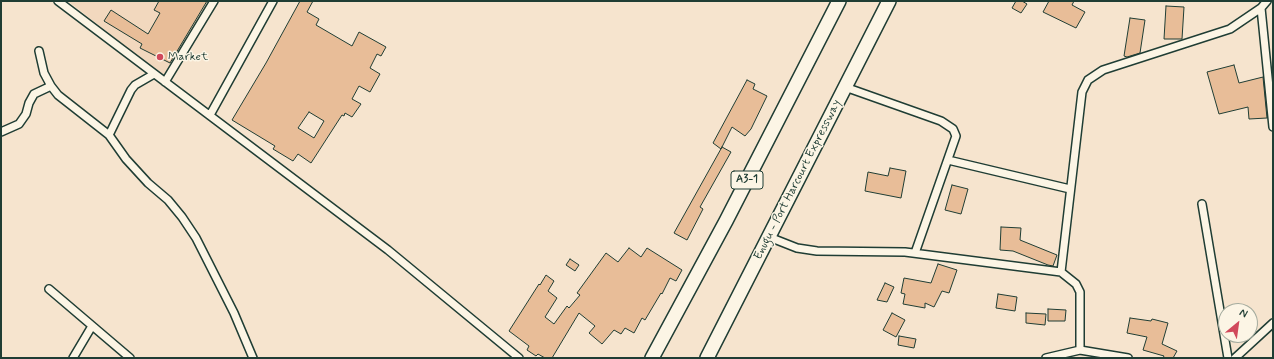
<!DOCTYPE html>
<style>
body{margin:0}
#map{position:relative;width:1274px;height:359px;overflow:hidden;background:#f6e4ce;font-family:Mynerve,sans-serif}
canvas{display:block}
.frame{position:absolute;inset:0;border:2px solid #1f3d34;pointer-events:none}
.north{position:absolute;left:1218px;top:303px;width:40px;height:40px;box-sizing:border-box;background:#fcf5e5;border:1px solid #a4ab9e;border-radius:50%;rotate:29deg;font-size:11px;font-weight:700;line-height:16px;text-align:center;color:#1f3d34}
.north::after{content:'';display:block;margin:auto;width:14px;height:18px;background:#d1495b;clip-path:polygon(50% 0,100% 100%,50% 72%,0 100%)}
</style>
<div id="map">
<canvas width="1274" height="359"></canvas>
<div class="frame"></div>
<div class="north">N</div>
</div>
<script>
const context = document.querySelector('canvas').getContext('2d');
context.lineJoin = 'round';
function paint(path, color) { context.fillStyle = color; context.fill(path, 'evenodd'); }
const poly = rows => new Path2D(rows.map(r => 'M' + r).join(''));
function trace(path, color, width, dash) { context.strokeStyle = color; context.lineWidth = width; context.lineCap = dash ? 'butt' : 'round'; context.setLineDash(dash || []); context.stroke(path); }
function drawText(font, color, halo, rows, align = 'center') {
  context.font = font + ' Mynerve,sans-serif'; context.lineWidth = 3; context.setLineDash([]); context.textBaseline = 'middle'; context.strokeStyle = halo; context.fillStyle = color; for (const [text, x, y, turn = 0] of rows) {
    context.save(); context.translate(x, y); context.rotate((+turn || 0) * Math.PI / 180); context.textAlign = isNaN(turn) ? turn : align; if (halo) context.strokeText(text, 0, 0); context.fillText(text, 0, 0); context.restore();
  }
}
paint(poly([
 [68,1,213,1,167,79]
]), '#f2d8be');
const building = poly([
 [159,1,207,1,170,63,140,48,142,44,104,21,111,10,148,34,160,13,154,10,159,1],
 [300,1,313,1,307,12,319,19,316,25,352,46,359,32,386,47,381,56,377,54,370,68,380,74,370,92,359,86,352,99,361,104,352,117,345,113,344,116,342,115,311,163,298,154,293,161,273,149,275,146,232,120,266,63,300,1],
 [309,112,324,121,314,138,298,128,309,112],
 [1016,1,1022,1,1027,4,1021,13,1012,8,1016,1],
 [1049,1,1074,1,1072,5,1085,12,1076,28,1043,12,1049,1],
 [1166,6,1184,7,1182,39,1164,39,1166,6],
 [1130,18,1145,20,1140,53,1127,57,1124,56,1130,18],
 [1234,65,1239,83,1263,77,1267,118,1249,119,1248,107,1219,114,1207,72,1234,65],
 [747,80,755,84,753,89,767,96,751,129,745,136,732,127,721,149,713,143,747,80],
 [722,147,731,152,700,207,703,209,687,240,674,233,722,147],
 [890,168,906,171,901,198,865,191,868,172,888,176,890,168],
 [952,185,968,189,961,214,945,210,952,185],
 [1001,227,1021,228,1020,240,1057,255,1053,266,1048,265,1013,251,1000,250,1001,227],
 [629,248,641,257,647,248,682,270,676,281,670,278,662,294,661,293,645,320,642,318,634,333,625,328,621,334,614,330,602,344,589,333,595,326,579,313,552,358,545,358,538,354,536,356,527,350,529,346,509,331,539,284,540,285,546,275,554,281,548,291,557,298,545,317,554,324,567,306,569,308,580,295,577,293,606,253,618,262,629,248],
 [570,259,579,265,575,271,566,265,570,259],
 [938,264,957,270,949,293,942,291,934,307,925,303,925,308,903,304,905,294,901,293,904,278,931,283,938,264],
 [885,283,894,287,887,302,877,300,885,283],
 [998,294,1017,297,1015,311,996,308,998,294],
 [1048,309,1066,310,1065,321,1048,321,1048,309],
 [892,313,905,320,896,337,883,330,892,313],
 [1026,313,1046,314,1045,325,1026,323,1026,313],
 [1130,318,1151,321,1152,319,1168,323,1162,344,1177,351,1173,358,1163,358,1164,356,1143,350,1147,337,1127,333,1130,318],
 [899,336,916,339,914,348,898,345,899,336]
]);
paint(building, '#e8bd98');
trace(building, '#1f3d34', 1);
const street = poly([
 [58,1,388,250,519,358],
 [1261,8,1273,127],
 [39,51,44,73,51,86,58,95,109,135],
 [154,74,135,85,131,90,109,135,126,159,148,183,168,200,182,217,196,238,234,313,253,358],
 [165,82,214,1],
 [845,87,941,121,953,129,956,136,915,253],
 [210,115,273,1],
 [1,132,19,124,26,114,29,103,34,94,51,86],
 [948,160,1070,189],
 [1202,204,1228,358],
 [769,237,797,248,817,251,905,252,1061,272,1076,284,1080,292,1080,350],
 [1061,272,1082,92,1088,80,1103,70,1230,29,1261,8,1267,1],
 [49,289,130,358],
 [73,358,92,326],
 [1046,358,1080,350,1128,358],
 [1235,358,1273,323]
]);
const highway = poly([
 [652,358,726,221,839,1],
 [707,358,889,1]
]);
trace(street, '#1f3d34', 10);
trace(highway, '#1f3d34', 16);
trace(street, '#fcf5e5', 7);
trace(highway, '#fcf5e5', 13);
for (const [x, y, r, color] of [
 [160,57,4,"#d1495b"]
]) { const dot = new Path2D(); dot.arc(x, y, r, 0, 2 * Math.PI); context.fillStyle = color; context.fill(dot); trace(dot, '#fcf5e5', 1.5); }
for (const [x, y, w] of [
 [747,180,32]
]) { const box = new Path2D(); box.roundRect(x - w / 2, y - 9, w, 18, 3); context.fillStyle = '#fcf5e5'; context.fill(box); trace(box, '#1f3d34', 1); }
drawText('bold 11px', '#1f3d34', null, [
 ["A3-1",747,180]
]);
drawText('12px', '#1f3d34', '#fcf5e5', [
 ["Market",168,57]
], 'left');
drawText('12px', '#1f3d34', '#fcf5e5', [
 ["Enugu - Port Harcourt Expressway",798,180,-63]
]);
</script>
